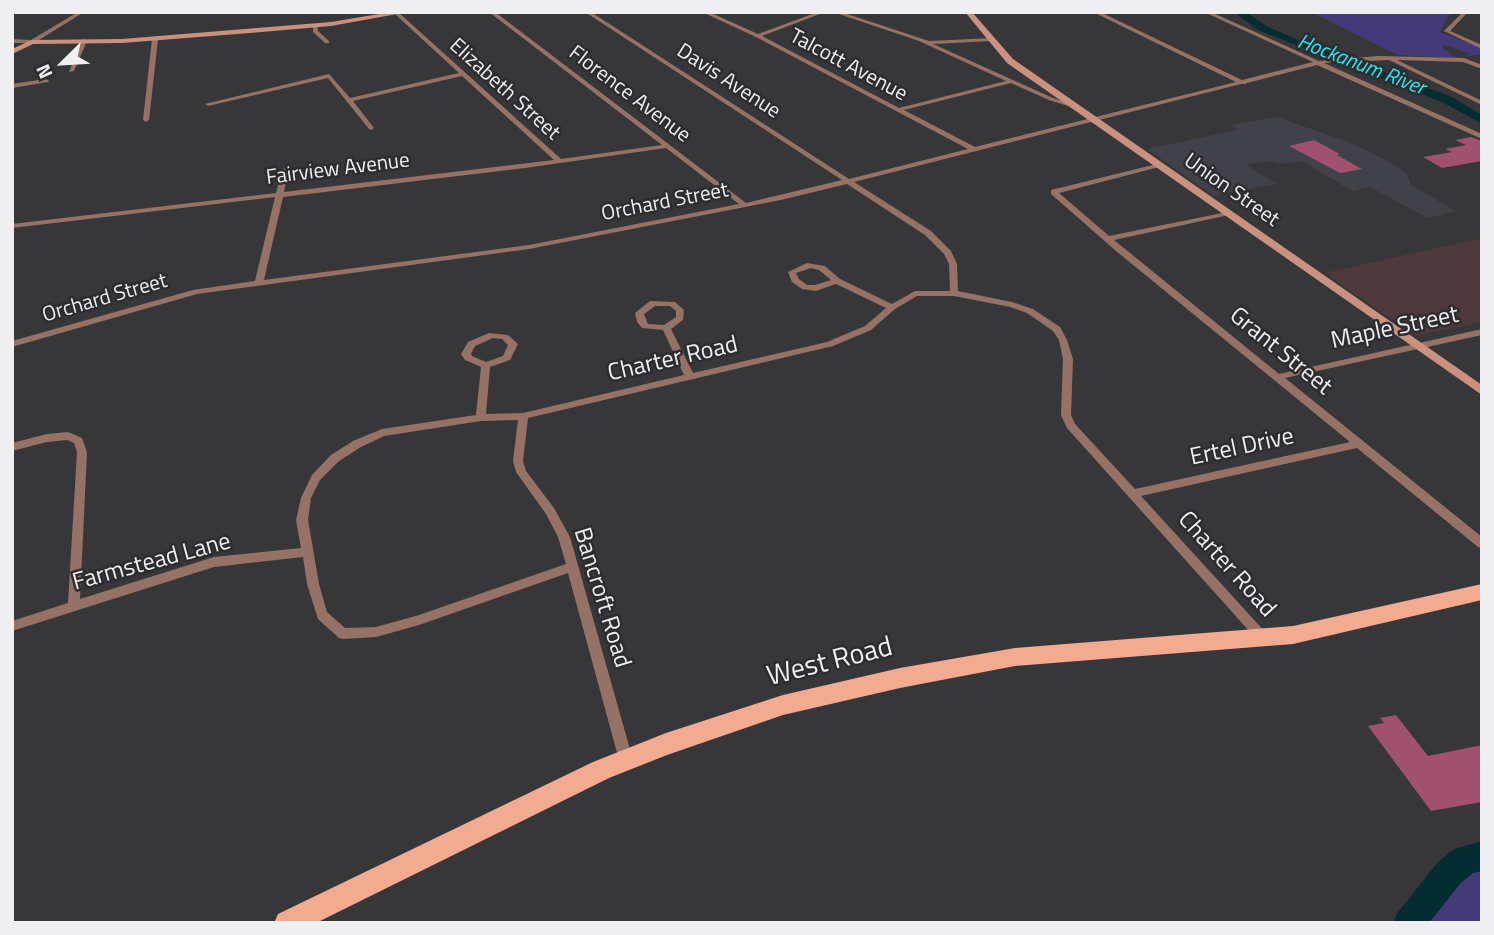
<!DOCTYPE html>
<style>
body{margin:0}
#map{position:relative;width:1494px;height:935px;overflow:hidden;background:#37373a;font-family:"Titillium Web",sans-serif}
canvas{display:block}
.frame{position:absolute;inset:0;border:14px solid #efeff2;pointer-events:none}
.north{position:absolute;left:28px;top:28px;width:70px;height:70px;-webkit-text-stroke:5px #2d2d30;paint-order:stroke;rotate:246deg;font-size:19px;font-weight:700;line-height:28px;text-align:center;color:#efeff2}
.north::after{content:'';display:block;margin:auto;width:24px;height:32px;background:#efeff2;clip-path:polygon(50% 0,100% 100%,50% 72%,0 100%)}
</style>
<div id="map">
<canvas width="1494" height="935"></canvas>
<div class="frame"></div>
<div class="north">N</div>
</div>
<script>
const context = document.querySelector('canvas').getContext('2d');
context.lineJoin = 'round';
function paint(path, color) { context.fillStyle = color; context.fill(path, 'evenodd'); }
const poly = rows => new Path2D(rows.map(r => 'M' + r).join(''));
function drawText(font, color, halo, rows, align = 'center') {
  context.font = font + ' "Titillium Web",sans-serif'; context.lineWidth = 5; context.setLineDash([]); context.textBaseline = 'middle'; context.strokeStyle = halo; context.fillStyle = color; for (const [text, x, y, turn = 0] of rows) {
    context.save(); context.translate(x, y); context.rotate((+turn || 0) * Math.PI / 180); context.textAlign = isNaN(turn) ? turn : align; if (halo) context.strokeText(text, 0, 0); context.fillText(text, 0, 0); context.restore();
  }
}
paint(poly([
 [1277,117,1351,143,1382,158,1407,173,1410,184,1455,211,1428,218,1370,187,1352,191,1302,161,1279,164,1266,161,1247,165,1276,184,1214,196,1147,149,1238,130,1230,125]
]), '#414149');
paint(poly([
 [1477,239,1482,242,1482,322,1416,336,1325,273]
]), '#4e393d');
paint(poly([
 [1311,12,1454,12,1448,16,1440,32,1482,48,1482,54,1464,57,1471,54,1445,45,1442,46,1444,49,1456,58,1398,55],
 [1482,846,1482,923,1412,923,1440,878]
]), '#453a78');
paint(poly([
 [1234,12,1246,12,1266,26,1305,43,1450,96,1482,115,1482,124,1442,102,1258,30,1234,12],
 [1482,841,1482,871,1473,873,1460,884,1429,923,1393,923,1398,912,1438,862,1454,849,1482,841]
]), '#042d31');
paint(poly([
 [1471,137,1482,141,1482,161,1442,168,1423,157,1452,152,1445,149,1466,145,1455,140],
 [1314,140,1340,154,1337,155,1362,169,1340,173,1289,146],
 [1396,715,1428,756,1482,745,1482,802,1431,811,1368,726,1384,723,1380,718]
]), '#9f516e');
paint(poly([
 [78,12,84,12,34,43,12,43,12,39,31,40,78,12],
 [398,12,561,159,662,145,489,12,495,12,746,203,842,180,585,12,591,12,849,179,968,149,756,37,702,12,709,12,758,34,818,12,825,12,762,36,899,108,1006,81,919,41,833,12,841,12,929,41,993,38,991,41,933,44,1053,98,1081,107,1078,109,1049,100,1011,83,904,110,975,147,1236,82,1093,12,1100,12,1242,80,1313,62,1204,12,1211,12,1319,61,1378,56,1464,58,1482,65,1482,69,1463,62,1397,60,1482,101,1482,105,1389,60,1324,63,1482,134,1482,139,1317,65,1247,83,1246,84,1241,84,854,182,931,231,951,251,957,264,958,291,1012,302,1033,309,1060,327,1067,340,1073,359,1071,415,1075,424,1135,489,1350,442,1116,251,1051,194,1051,190,1161,163,1163,164,1163,166,1059,193,1109,236,1232,211,1232,215,1229,215,1114,240,1279,374,1482,329,1482,335,1285,378,1482,537,1482,548,1478,547,1357,448,1141,496,1267,634,1269,638,1267,642,1263,643,1259,642,1067,428,1061,415,1063,359,1059,340,1053,331,1027,313,1010,307,954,296,917,296,895,309,871,330,833,346,528,418,523,461,526,471,554,508,570,537,633,760,631,765,626,767,621,765,619,760,568,573,419,625,376,637,343,639,339,638,318,619,307,584,303,557,214,567,12,631,12,621,68,603,77,452,74,443,67,440,47,442,12,451,12,443,47,434,68,432,82,438,83,441,87,452,80,599,214,557,301,548,296,520,301,498,312,475,331,455,353,441,382,429,476,415,481,367,465,360,461,354,468,342,489,333,508,335,518,344,510,360,490,367,486,414,523,413,684,375,663,330,642,328,637,322,635,313,650,301,675,302,684,310,683,320,671,329,693,373,827,342,865,326,886,308,836,284,816,291,802,289,792,282,788,272,807,263,825,266,840,279,892,304,915,291,950,291,949,264,944,254,925,235,847,184,781,200,529,249,197,294,12,347,12,341,193,290,255,281,275,197,12,228,12,224,276,193,282,170,285,168,288,170,284,192,554,160,462,76,353,101,374,128,371,130,369,129,328,78,208,106,205,104,329,74,350,98,459,73,396,15,398,12],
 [666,148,739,204,529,245,264,280,283,197,525,168,666,148],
 [811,268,819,270,831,280,815,285,807,285,799,279,796,273,811,268],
 [655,306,670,306,676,311,676,317,664,325,648,324,644,314,655,306],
 [493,338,502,339,508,345,503,356,486,362,472,356,471,354,475,346,493,338],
 [518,420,513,461,516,472,546,514,558,537,566,564,419,615,376,627,345,628,327,612,319,584,308,520,311,498,320,480,339,461,361,447,384,436,481,421,518,420],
 [1463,12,1468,12,1450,31,1482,45,1482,49,1444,31,1463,12],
 [313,25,317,25,318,31,329,41,329,43,325,43,313,32,313,25],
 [155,37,158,39,149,120,146,122,143,120,152,39,155,37],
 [84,39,87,41,74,71,69,72,81,41,84,39],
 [46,79,49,81,48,82,12,88,12,84,46,79]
]), '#957265');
paint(poly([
 [391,12,408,12,331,26,250,33,122,43,33,44,12,54,12,49,32,40,122,39,331,22,391,12],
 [965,12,972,12,1013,59,1482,385,1482,395,1007,63,965,12]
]), '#ca927e');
paint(poly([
 [1482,584,1482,600,1293,644,1015,666,900,688,783,715,667,755,609,778,316,923,274,923,278,914,593,762,666,733,783,695,900,668,1015,648,1293,626,1482,584]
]), '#f2aa90');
drawText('21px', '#efeff2', '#2d2d30', [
 ["Talcott Avenue",848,66,28],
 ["Davis Avenue",728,82,33],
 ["Elizabeth Street",504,90,42],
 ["Florence Avenue",629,95,37],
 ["Fairview Avenue",338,170,-7],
 ["Union Street",1231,191,35],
 ["Orchard Street",665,203,-11],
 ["Orchard Street",105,299,-16]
]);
drawText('italic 21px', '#29e7f5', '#2d2d30', [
 ["Hockanum River",1361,66,21]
]);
drawText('24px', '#efeff2', '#2d2d30', [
 ["Maple Street",1395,329,-12],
 ["Grant Street",1280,352,39],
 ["Charter Road",673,360,-13],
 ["Ertel Drive",1242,448,-12],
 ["Farmstead Lane",152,563,-15],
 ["Charter Road",1226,565,48],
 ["Bancroft Road",601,598,73]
]);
drawText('28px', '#efeff2', '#2d2d30', [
 ["West Road",830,663,-14]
]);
</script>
